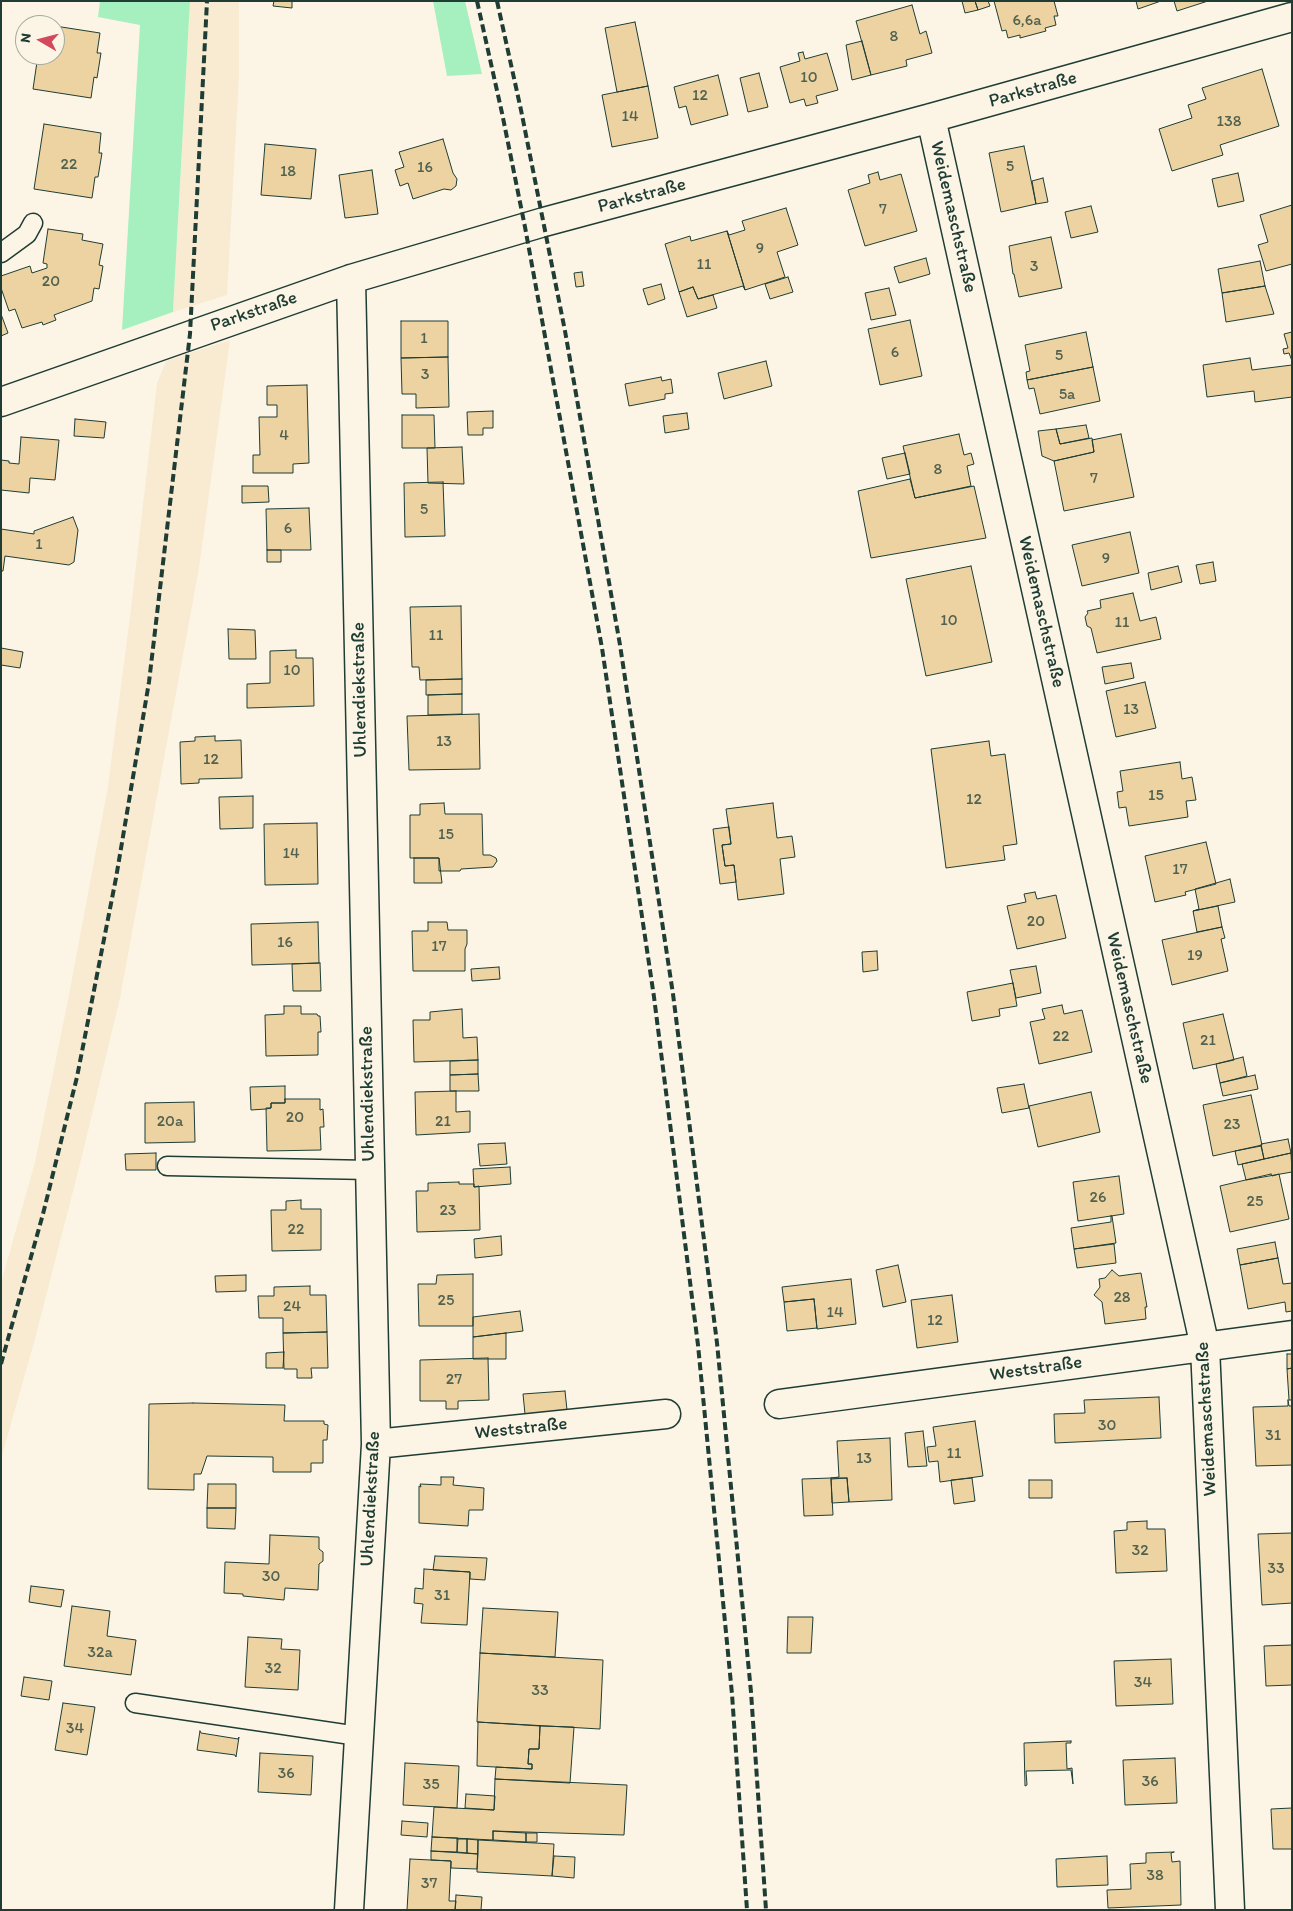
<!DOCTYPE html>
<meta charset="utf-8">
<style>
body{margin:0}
#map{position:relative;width:1293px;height:1911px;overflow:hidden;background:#fcf5e5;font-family:Itim,sans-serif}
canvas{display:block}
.frame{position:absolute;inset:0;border:2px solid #1f3d34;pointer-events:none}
.north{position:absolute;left:15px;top:15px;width:50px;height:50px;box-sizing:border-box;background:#fcf5e5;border:1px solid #a4ab9e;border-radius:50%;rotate:278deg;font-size:14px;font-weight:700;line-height:20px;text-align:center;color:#1f3d34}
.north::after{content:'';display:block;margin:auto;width:18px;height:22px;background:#d1495b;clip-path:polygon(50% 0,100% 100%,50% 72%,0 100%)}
</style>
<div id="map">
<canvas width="1293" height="1911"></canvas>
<div class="frame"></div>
<div class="north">N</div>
</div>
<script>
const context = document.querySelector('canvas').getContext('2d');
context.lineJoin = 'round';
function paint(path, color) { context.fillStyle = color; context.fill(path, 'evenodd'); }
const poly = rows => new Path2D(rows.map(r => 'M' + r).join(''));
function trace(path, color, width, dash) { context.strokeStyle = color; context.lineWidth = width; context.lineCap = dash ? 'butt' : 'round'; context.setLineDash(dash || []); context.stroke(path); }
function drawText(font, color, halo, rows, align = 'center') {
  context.font = font + ' Itim,sans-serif'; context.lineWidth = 4.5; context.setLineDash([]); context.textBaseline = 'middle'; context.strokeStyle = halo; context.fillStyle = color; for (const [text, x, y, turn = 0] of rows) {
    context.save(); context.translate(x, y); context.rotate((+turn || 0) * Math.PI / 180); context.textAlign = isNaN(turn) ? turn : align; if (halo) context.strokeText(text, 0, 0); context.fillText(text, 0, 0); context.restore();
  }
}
paint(poly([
 [190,1,239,1,239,76,227,295,173,312],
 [230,340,199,568,120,998,81,1160,35,1339,1,1459,1,1283,35,1162,69,995,108,786,131,609,157,383,166,361]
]), '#f8ebd1');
paint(poly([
 [100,1,190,1,173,312,122,330,140,25,98,17],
 [433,1,465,1,482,74,447,76]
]), '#a6f0bf');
const building = poly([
 [274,1,292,1,292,8,273,6,274,1],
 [962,1,975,1,978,10,965,13,962,1],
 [975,1,988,1,990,6,978,10,975,1],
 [994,1,1054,1,1058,16,1054,16,1056,25,1045,28,1046,31,1020,38,1020,35,1008,38,1006,30,1002,31,994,1],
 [1136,1,1161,1,1138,9,1136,1],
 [1174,1,1208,1,1177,11,1174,1],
 [912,5,920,34,926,31,932,53,906,60,907,66,871,75,856,21,912,5],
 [635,22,648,86,617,92,605,28,635,22],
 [55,26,100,33,97,53,101,53,97,78,94,77,91,98,33,89,38,55,55,55,55,26],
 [862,41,871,75,852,80,846,45,862,41],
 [803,52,805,59,827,53,838,90,816,96,818,103,806,106,804,99,790,103,780,67,800,61,798,53,803,52],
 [1262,69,1279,126,1220,145,1223,155,1172,171,1159,129,1192,118,1188,105,1206,99,1202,88,1262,69],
 [759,73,768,107,748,112,740,78,759,73],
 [718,75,728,115,691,125,686,106,679,108,674,87,718,75],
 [648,86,658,138,612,147,602,95,648,86],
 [44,124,101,133,99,153,102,153,98,177,95,177,92,198,34,189,44,124],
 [443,139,453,173,457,179,456,186,451,190,444,189,413,199,408,183,400,186,395,170,404,167,399,152,443,139],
 [265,144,316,149,311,199,261,195,265,144],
 [1024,146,1036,204,1001,212,989,153,1024,146],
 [372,170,378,214,345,218,339,175,372,170],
 [878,172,880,180,901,174,917,231,865,246,848,190,870,183,868,175,878,172],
 [1238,173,1244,201,1218,207,1212,179,1238,173],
 [1043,178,1048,202,1036,204,1032,181,1043,178],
 [1292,205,1292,264,1266,271,1258,245,1268,242,1260,215,1292,205],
 [1091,206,1098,232,1071,238,1065,212,1091,206],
 [786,208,798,245,777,252,785,277,745,290,727,231,729,235,745,230,742,221,786,208],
 [48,229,83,234,82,240,103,244,99,265,103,266,99,289,94,288,92,301,54,315,56,320,43,325,42,322,22,328,15,309,9,311,1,288,1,276,30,266,32,273,47,268,47,264,43,263,48,229],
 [727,231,745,290,743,286,698,299,693,287,679,292,665,244,690,236,691,241,727,231],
 [1051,237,1062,288,1019,297,1014,274,1013,274,1009,246,1051,237],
 [926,258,930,274,899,283,894,267,926,258],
 [1260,261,1265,286,1222,293,1218,269,1260,261],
 [582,272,584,286,576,287,574,273,582,272],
 [788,277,793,292,770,299,765,284,788,277],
 [661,284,665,299,648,305,643,289,661,284],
 [1265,286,1274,314,1226,322,1222,293,1265,286],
 [693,287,698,299,713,295,717,308,687,317,679,292,693,287],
 [889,288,896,315,871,320,865,293,889,288],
 [1,314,8,333,1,336,1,314],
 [910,320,922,376,880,385,868,329,910,320],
 [401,321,448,321,448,357,401,358,401,321],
 [1086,332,1093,367,1027,380,1026,372,1030,371,1025,345,1086,332],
 [1292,332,1292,361,1289,353,1284,354,1283,349,1288,348,1284,334,1292,332],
 [448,357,449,407,416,408,416,394,402,394,401,358,448,357],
 [1250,358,1252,370,1292,365,1292,397,1255,402,1254,391,1207,397,1203,365,1250,358],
 [766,361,772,386,724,399,718,373,766,361],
 [1093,367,1100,401,1040,414,1034,388,1029,389,1027,380,1093,367],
 [661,377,662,381,671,379,673,393,665,394,665,399,629,406,625,384,661,377],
 [307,385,309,463,293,464,293,473,253,473,253,455,260,455,259,417,277,417,277,405,267,405,267,386,307,385],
 [493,411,493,428,483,428,483,435,468,435,467,412,493,411],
 [687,413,689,429,665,433,663,416,687,413],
 [402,415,434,415,435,448,402,448,402,415],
 [75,419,106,422,104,438,74,436,75,419],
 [1086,425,1089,438,1060,444,1056,429,1086,425],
 [1056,429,1060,444,1092,438,1094,452,1054,461,1042,456,1038,431,1056,429],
 [959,434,964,455,971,453,974,464,967,466,971,486,915,498,903,446,959,434],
 [1121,434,1134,497,1064,511,1054,461,1094,452,1092,440,1121,434],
 [21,437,59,440,55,480,30,478,29,493,1,490,1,460,9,461,9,463,19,464,21,437],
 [462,447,464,484,428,483,427,448,462,447],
 [905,453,910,474,887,479,882,458,905,453],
 [910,479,915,498,974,486,986,538,871,558,858,491,910,479],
 [443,482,445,536,405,537,404,483,443,482],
 [242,486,268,486,269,502,242,503,242,486],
 [309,508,311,550,267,550,266,509,309,508],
 [73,517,78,530,74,562,69,565,5,556,3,571,1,571,1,529,34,534,34,531,73,517],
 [1130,532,1139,573,1082,586,1072,545,1130,532],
 [267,550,281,550,281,562,267,562,267,550],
 [1213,562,1216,581,1200,584,1196,565,1213,562],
 [971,566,992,662,926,676,906,579,971,566],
 [1178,566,1182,582,1151,590,1148,573,1178,566],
 [1133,593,1140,621,1156,617,1161,639,1097,653,1091,628,1087,626,1085,617,1088,613,1087,611,1101,608,1100,600,1133,593],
 [461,606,462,679,420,680,419,667,412,667,410,607,461,606],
 [228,629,255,630,256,659,229,659,228,629],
 [1,648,23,652,20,668,1,665,1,648],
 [296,650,296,658,313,658,314,706,247,708,247,684,270,683,270,651,296,650],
 [1131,663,1134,678,1105,684,1102,667,1131,663],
 [462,679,462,694,426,695,426,680,462,679],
 [1145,682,1156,728,1116,737,1106,691,1145,682],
 [462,694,462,714,428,715,428,695,462,694],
 [479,714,480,769,409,770,407,716,479,714],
 [215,736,215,741,241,740,242,778,199,779,199,783,181,784,180,742,195,741,195,737,215,736],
 [989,741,991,756,1005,754,1017,844,1003,846,1005,860,946,868,931,749,989,741],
 [1180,762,1182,779,1192,777,1196,800,1186,801,1188,817,1129,826,1126,807,1119,808,1117,792,1123,791,1120,771,1180,762],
 [253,796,253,828,220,829,219,797,253,796],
 [444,803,445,814,482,814,483,855,490,855,496,858,497,861,493,867,461,869,460,871,439,871,439,858,410,858,410,815,420,815,420,804,444,803],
 [773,803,777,838,792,836,795,857,780,859,784,894,738,900,734,865,725,866,722,845,731,844,726,809,773,803],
 [317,823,318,884,265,885,264,824,317,823],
 [729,827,731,844,722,845,725,866,734,865,736,882,720,884,713,829,729,827],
 [1206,842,1216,884,1185,892,1186,895,1155,902,1145,856,1206,842],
 [414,858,439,858,442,883,414,883,414,858],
 [1230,879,1235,902,1193,911,1199,909,1195,889,1230,879],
 [1035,892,1037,899,1056,895,1066,938,1017,949,1007,906,1026,902,1024,894,1035,892],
 [1218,906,1222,927,1197,932,1193,911,1218,906],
 [318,922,319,963,252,965,251,924,318,922],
 [428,922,447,922,448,930,467,930,467,944,465,949,465,971,413,971,412,931,428,931,428,922],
 [1222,927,1225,938,1221,939,1228,971,1172,985,1162,940,1222,927],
 [877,951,878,970,863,972,862,952,877,951],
 [320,963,321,991,293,991,292,964,320,963],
 [1036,966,1041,993,1016,998,1010,970,1036,966],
 [499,967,500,979,472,981,471,969,499,967],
 [1013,983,1017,1006,999,1009,1000,1016,972,1021,967,992,1013,983],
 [1062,1005,1064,1014,1082,1010,1092,1052,1039,1064,1030,1022,1045,1019,1042,1009,1062,1005],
 [284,1006,301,1006,301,1014,317,1014,318,1016,320,1016,321,1032,318,1032,318,1055,266,1056,265,1015,284,1014,284,1006],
 [462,1009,463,1038,477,1037,478,1060,414,1062,413,1020,430,1020,430,1012,462,1009],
 [1223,1014,1234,1060,1193,1069,1183,1023,1223,1014],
 [1243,1057,1247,1076,1220,1083,1216,1064,1243,1057],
 [478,1060,478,1074,450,1075,450,1061,478,1060],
 [478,1074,479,1091,450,1091,450,1075,478,1074],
 [1255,1075,1258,1089,1223,1096,1220,1083,1255,1075],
 [1024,1084,1029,1108,1002,1113,997,1088,1024,1084],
 [285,1086,285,1103,271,1103,271,1108,266,1109,251,1110,250,1087,285,1086],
 [456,1091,456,1112,470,1111,470,1132,416,1135,415,1092,456,1091],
 [1091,1092,1100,1132,1038,1147,1029,1106,1091,1092],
 [1251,1095,1262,1145,1213,1156,1203,1105,1251,1095],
 [285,1099,320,1099,320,1110,323,1109,324,1127,320,1127,321,1150,267,1151,266,1108,271,1108,271,1103,285,1103,285,1099],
 [194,1102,195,1142,145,1143,145,1103,194,1102],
 [1288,1139,1291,1153,1264,1159,1261,1144,1288,1139],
 [505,1143,507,1164,480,1166,478,1144,505,1143],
 [1261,1146,1264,1159,1238,1165,1235,1151,1261,1146],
 [156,1153,156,1170,126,1170,125,1154,156,1153],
 [1291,1153,1292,1172,1246,1180,1242,1164,1291,1153],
 [510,1167,511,1184,474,1187,473,1169,510,1167],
 [1271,1174,1272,1176,1279,1174,1289,1219,1230,1232,1220,1186,1271,1174],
 [1119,1176,1124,1214,1078,1221,1073,1182,1119,1176],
 [459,1182,459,1184,474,1184,474,1187,479,1186,480,1230,417,1232,416,1191,428,1191,428,1183,459,1182],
 [301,1200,301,1209,321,1209,321,1250,272,1251,271,1210,286,1210,286,1201,301,1200],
 [1111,1216,1112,1216,1116,1243,1074,1249,1071,1228,1111,1222,1111,1216],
 [501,1236,502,1255,475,1258,474,1239,501,1236],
 [1275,1242,1278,1258,1240,1265,1237,1249,1275,1242],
 [1114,1244,1116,1263,1077,1268,1074,1249,1114,1244],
 [1278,1258,1283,1284,1292,1283,1292,1311,1286,1312,1285,1302,1248,1309,1240,1265,1278,1258],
 [898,1265,906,1302,883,1307,876,1270,898,1265],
 [1112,1270,1119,1276,1141,1273,1147,1307,1145,1307,1146,1319,1105,1324,1102,1302,1094,1295,1100,1287,1099,1279,1105,1278,1112,1270],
 [473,1274,473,1326,419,1326,418,1284,436,1284,437,1275,473,1274],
 [246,1275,246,1291,216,1292,215,1276,246,1275],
 [851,1279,856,1324,817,1329,814,1299,784,1302,782,1287,851,1279],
 [310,1286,310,1295,326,1295,327,1332,283,1333,283,1318,259,1318,258,1296,274,1296,274,1287,310,1286],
 [952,1295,958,1342,917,1348,911,1300,952,1295],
 [814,1299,817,1328,787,1331,784,1302,814,1299],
 [520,1311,523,1331,473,1337,473,1317,520,1311],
 [327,1332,328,1368,311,1368,312,1378,297,1378,297,1369,284,1369,283,1333,327,1332],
 [506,1333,506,1359,473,1359,473,1337,506,1333],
 [284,1352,283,1368,266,1368,266,1353,284,1352],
 [1287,1354,1292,1354,1292,1368,1287,1369,1287,1354],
 [488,1358,489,1400,458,1401,458,1409,446,1409,446,1401,420,1401,420,1360,488,1358],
 [1292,1368,1292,1400,1289,1400,1287,1369,1292,1368],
 [565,1391,567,1410,525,1414,523,1394,565,1391],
 [1159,1397,1161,1438,1055,1443,1054,1414,1085,1413,1084,1400,1159,1397],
 [1288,1400,1289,1406,1292,1406,1292,1465,1256,1466,1253,1407,1288,1406,1288,1400],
 [193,1403,285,1405,284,1421,324,1421,324,1424,328,1425,327,1440,323,1440,323,1463,311,1463,311,1472,273,1472,273,1457,207,1456,201,1474,194,1474,194,1490,148,1489,149,1404,193,1403],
 [975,1421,983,1476,940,1482,938,1461,929,1462,927,1447,936,1446,933,1427,975,1421],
 [923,1431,927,1466,908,1467,905,1433,923,1431],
 [890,1438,892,1500,849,1502,847,1478,831,1478,839,1477,837,1441,890,1438],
 [441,1477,454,1477,453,1485,484,1488,483,1510,469,1510,468,1526,419,1523,419,1486,421,1487,420,1484,441,1485,441,1477],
 [831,1478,833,1515,804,1516,802,1479,831,1478],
 [847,1478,849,1502,832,1503,831,1479,847,1478],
 [972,1478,975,1501,954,1504,951,1480,972,1478],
 [1029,1480,1052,1480,1052,1498,1029,1498,1029,1480],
 [208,1484,236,1484,236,1508,207,1508,208,1484],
 [207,1508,236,1508,235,1529,207,1528,207,1508],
 [1147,1521,1147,1529,1165,1529,1167,1571,1116,1573,1114,1531,1127,1530,1127,1522,1147,1521],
 [1292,1533,1292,1603,1262,1605,1258,1534,1292,1533],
 [270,1535,319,1537,319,1549,323,1552,323,1561,319,1564,318,1590,285,1588,284,1600,243,1596,243,1594,224,1593,225,1562,269,1564,270,1535],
 [435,1556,487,1558,485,1580,470,1579,470,1572,433,1570,435,1556],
 [424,1569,470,1572,467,1625,421,1623,423,1604,414,1603,415,1588,423,1589,424,1569],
 [31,1586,64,1590,61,1607,29,1602,31,1586],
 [72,1606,110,1611,107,1636,136,1640,131,1675,64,1666,72,1606],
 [483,1608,558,1612,555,1657,480,1653,483,1608],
 [788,1617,813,1617,811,1653,787,1653,788,1617],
 [248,1637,282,1639,281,1649,300,1650,298,1690,245,1687,248,1637],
 [1292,1645,1292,1685,1266,1686,1264,1646,1292,1645],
 [480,1653,603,1660,600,1729,477,1722,480,1653],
 [1171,1659,1173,1704,1116,1706,1114,1661,1171,1659],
 [24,1677,52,1681,49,1700,21,1696,24,1677],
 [63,1703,95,1707,87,1755,55,1750,63,1703],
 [478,1722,540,1726,539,1749,529,1749,528,1764,532,1764,532,1769,477,1766,478,1722],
 [540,1726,574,1727,570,1783,495,1779,496,1767,532,1769,532,1764,528,1764,529,1749,539,1749,540,1726],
 [200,1731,201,1733,238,1739,239,1737,236,1757,235,1755,197,1750,200,1731],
 [1071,1741,1071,1743,1066,1743,1067,1769,1072,1768,1073,1784,1071,1770,1026,1771,1027,1785,1025,1786,1024,1743,1071,1741],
 [260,1753,313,1756,311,1795,258,1792,260,1753],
 [1175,1758,1177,1803,1125,1805,1123,1760,1175,1758],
 [405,1763,459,1766,457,1808,403,1805,405,1763],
 [495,1779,627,1785,624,1835,493,1831,493,1840,432,1837,434,1807,494,1810,495,1779],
 [466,1794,495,1796,494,1810,465,1808,466,1794],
 [1292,1808,1292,1849,1273,1849,1271,1809,1292,1808],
 [402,1821,428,1823,427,1837,401,1835,402,1821],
 [493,1831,526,1833,526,1842,493,1840,493,1831],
 [526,1833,537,1833,537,1842,526,1842,526,1833],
 [432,1837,458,1838,457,1852,431,1851,432,1837],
 [457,1839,467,1839,467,1853,457,1852,457,1839],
 [467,1839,478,1840,478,1854,467,1853,467,1839],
 [478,1840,554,1844,552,1876,477,1872,478,1840],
 [431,1851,478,1854,477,1869,451,1868,451,1861,431,1860,431,1851],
 [1174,1852,1171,1853,1172,1862,1180,1861,1181,1905,1108,1908,1107,1890,1131,1889,1130,1864,1146,1863,1146,1853,1174,1852],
 [554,1856,575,1857,574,1878,552,1876,554,1856],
 [1107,1856,1108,1885,1057,1887,1056,1859,1107,1856],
 [410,1859,451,1861,449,1901,456,1901,455,1910,407,1910,410,1859],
 [456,1895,482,1897,481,1910,455,1910,456,1895]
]);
paint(building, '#edd3a2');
trace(building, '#1f3d34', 1);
const lane = poly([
 [1,253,27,234,33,223],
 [167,1166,370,1170],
 [135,1703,358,1736]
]);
const street = poly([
 [931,118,1205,1347,1230,1910],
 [1,402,351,279,544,222,931,118,1292,17],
 [779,1404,1292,1335],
 [376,1444,666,1414],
 [349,1910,376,1444,351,279]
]);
trace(lane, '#1f3d34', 21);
trace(street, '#1f3d34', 31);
trace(lane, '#fcf5e5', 18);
trace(street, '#fcf5e5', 28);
trace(poly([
 [477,1,502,113,525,227,602,648,654,997,698,1345,732,1694,747,1910],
 [497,1,521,110,565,331,620,645,673,994,717,1343,751,1692,766,1910],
 [1,1364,43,1214,77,1077,116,878,149,682,190,334,207,1]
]), '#1f3d34', 4, [8, 4]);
drawText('16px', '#526250', null, [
 ["6,6a",1027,21],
 ["8",894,37],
 ["10",809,78],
 ["12",700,96],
 ["14",630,117],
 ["138",1229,122],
 ["22",69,165],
 ["5",1010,167],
 ["16",425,168],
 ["18",288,172],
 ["7",883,210],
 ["9",760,249],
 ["11",704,265],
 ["3",1034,267],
 ["20",51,282],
 ["1",424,339],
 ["6",895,353],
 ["5",1059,356],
 ["3",425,375],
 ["5a",1067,395],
 ["4",284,436],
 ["8",938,470],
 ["7",1094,479],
 ["5",424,510],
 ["6",288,529],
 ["1",39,545],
 ["9",1106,559],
 ["10",949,621],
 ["11",1122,623],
 ["11",436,636],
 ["10",292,671],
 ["13",1131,710],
 ["13",444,742],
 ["12",211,760],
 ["15",1156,796],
 ["12",974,800],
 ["15",446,835],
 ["14",291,854],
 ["17",1180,870],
 ["20",1036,922],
 ["16",285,943],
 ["17",439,947],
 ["19",1195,956],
 ["22",1061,1037],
 ["21",1208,1041],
 ["20",295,1118],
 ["20a",170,1122],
 ["21",443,1122],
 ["23",1232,1125],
 ["26",1098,1198],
 ["25",1255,1202],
 ["23",448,1211],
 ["22",296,1230],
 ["28",1122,1298],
 ["25",446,1301],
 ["24",292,1307],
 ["14",835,1313],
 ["12",935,1321],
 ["27",454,1380],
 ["30",1107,1426],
 ["31",1273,1436],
 ["11",954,1454],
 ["13",864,1459],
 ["32",1140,1551],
 ["33",1276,1569],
 ["30",271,1577],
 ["31",442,1596],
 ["32a",100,1653],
 ["32",273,1669],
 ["34",1143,1683],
 ["33",540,1691],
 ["34",75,1729],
 ["36",286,1774],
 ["36",1150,1782],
 ["35",431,1785],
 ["38",1155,1876],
 ["37",429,1884]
]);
drawText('19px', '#1f3d34', '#fcf5e5', [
 ["Parkstraße",1033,90,-16],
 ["Parkstraße",642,196,-15],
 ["Weidemaschstraße",953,217,77],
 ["Parkstraße",254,312,-19],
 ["Weidemaschstraße",1041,612,77],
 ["Uhlendiekstraße",360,690,-91],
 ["Weidemaschstraße",1129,1008,77],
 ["Uhlendiekstraße",368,1094,-91],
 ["Weststraße",1036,1369,-8],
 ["Weidemaschstraße",1207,1419,-93],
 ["Weststraße",521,1429,-6],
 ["Uhlendiekstraße",371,1499,-87]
]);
</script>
